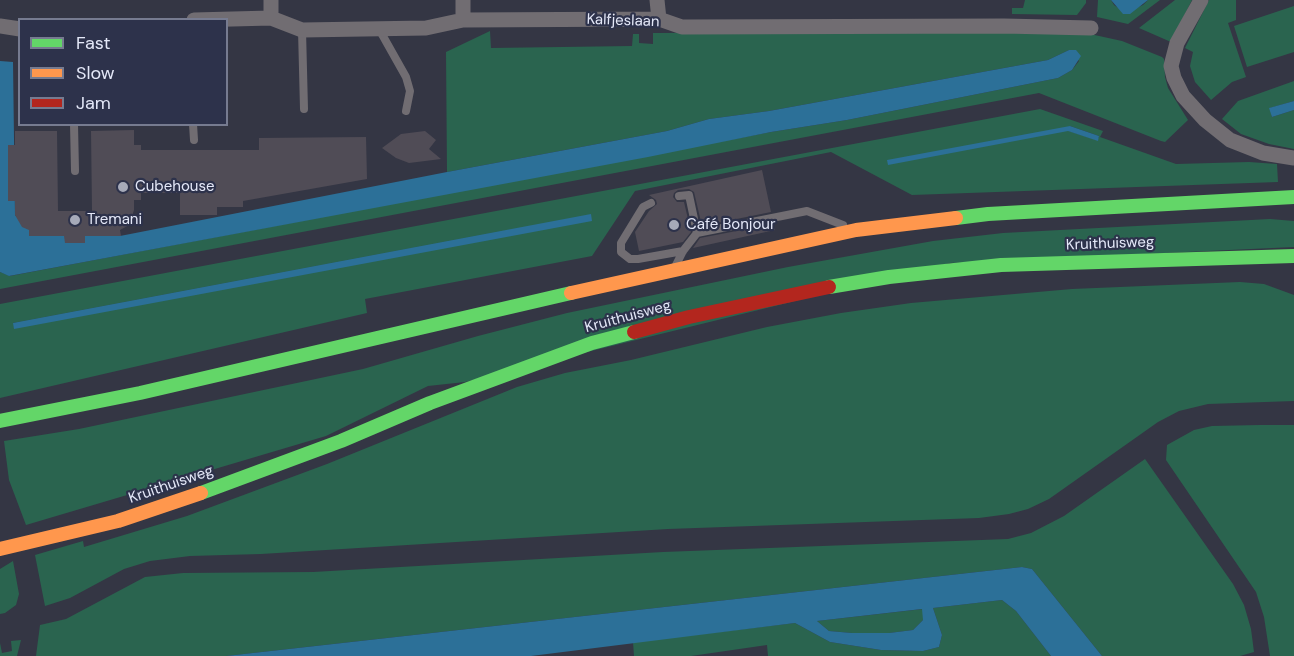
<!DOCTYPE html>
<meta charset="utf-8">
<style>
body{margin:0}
#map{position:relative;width:1294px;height:656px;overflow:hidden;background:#343644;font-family:"DM Sans",sans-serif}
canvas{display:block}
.legend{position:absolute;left:18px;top:18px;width:210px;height:108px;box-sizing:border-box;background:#2d324b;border:2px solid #767b90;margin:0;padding:8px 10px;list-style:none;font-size:18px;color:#e4e8f8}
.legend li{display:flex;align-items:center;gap:12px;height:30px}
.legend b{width:30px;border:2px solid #767b90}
</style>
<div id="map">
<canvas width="1294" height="656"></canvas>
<ul class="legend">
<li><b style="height:8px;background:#63d668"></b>Fast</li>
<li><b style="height:8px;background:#ff974d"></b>Slow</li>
<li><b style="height:8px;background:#b3261e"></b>Jam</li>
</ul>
</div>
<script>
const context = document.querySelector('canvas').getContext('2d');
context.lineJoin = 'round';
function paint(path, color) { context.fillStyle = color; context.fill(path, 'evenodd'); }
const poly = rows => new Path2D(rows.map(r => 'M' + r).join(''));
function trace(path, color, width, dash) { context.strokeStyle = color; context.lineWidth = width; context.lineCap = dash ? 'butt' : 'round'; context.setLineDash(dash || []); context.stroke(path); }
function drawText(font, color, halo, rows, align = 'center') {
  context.font = font + ' "DM Sans",sans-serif'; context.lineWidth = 4.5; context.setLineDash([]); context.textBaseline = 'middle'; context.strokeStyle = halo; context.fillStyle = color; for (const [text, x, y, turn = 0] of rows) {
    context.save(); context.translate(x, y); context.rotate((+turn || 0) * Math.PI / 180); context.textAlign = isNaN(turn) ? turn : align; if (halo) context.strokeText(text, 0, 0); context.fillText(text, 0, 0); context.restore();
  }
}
paint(poly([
 [1025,0,1086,0,1086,3,1077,15,1012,14,1012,8,1023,8],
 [1098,0,1111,0,1114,5,1125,13,1143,5,1148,0,1160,0,1128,24,1097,17],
 [1175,0,1192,0,1171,42,1139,28],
 [1209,0,1236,0,1236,20,1228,23,1246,77,1232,82,1211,100,1195,82,1190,66,1193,52,1185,48],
 [1294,6,1294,52,1247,67,1234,26],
 [490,31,491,48,632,46,633,34,639,34,639,43,653,44,653,33,1059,32,1090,34,1122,41,1162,57,1164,59,1165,77,1168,88,1188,120,1165,142,1161,141,1039,93,0,289,0,272,10,276,771,132,847,120,1058,78,1072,70,1079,61,1069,50,1048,60,769,111,709,119,667,131,447,172,446,52],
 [1294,81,1294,101,1270,108,1272,117,1294,110,1294,149,1269,144,1241,134,1222,119,1238,101],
 [1040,109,1103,131,1100,137,1176,164,1249,162,1277,164,1278,182,912,195,831,152,635,191,592,256,365,299,367,313,0,398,0,304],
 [1070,126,1099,136,1099,137,1097,140,1069,131],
 [591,214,13,323,14,323],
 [1270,219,1294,221,1294,247,950,263,465,382,428,386,326,436,26,525,9,480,4,441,79,429,363,369,478,336,567,313,788,267,933,241,1003,233],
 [1240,282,1264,284,1294,295,1294,401,1208,404,1179,411,1158,422,1049,499,1028,509,1009,514,979,518,668,529,261,554,190,556,150,561,124,569,70,598,45,606,35,555,83,541,84,547,187,516,327,464,517,387,565,373,631,360,767,327,841,313,911,303,1072,289],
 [1260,425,1294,425,1294,656,1270,656,1264,617,1256,592,1166,460,1167,445,1194,430,1212,426],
 [1145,459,1233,584,1244,605,1251,629,1254,652,1240,656,1102,656,1032,569,1022,567,226,656,36,656,40,625,66,619,145,577,183,573,313,572,663,552,1008,539,1031,533,1064,516],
 [13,561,19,594,16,605,5,613,0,614,0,569],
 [1002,600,1016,611,1051,656,768,656,767,645,691,656,634,656,633,642,795,623,830,642,881,650,923,651,939,647,942,635,933,608],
 [923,609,923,620,913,630,889,633,852,633,829,631,817,621],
 [21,640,17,656,0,656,0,643,2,653,12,651,11,641]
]), '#2a644f');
paint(poly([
 [1111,0,1148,0,1130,14,1123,14],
 [1069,50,1076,50,1081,56,1072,70,1058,78,847,120,771,132,648,157,9,276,0,272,0,61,13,62,15,215,29,229,29,236,120,236,447,172,667,131,709,119,769,111,1048,60],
 [1294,101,1294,110,1272,117,1269,108],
 [1070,126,1099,136,1098,141,1068,131,888,165,887,160],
 [591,214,592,221,14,329,13,323],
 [1022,567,1032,569,1102,656,1051,656,1016,611,1002,600,933,608,942,635,939,647,923,651,881,650,830,642,795,623,531,656,226,656],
 [922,609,923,620,913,630,889,633,852,633,829,631,817,621]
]), '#2c7098');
paint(poly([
 [134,130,134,145,141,145,141,150,259,150,259,138,366,137,367,179,243,201,243,207,217,207,217,215,180,215,180,193,141,193,141,200,134,200,134,210,129,225,120,230,121,236,85,236,85,243,65,243,64,236,29,236,29,230,22,227,15,215,15,201,8,201,8,145,15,145,15,131,57,131,58,211,92,211,91,131],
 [425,131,436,140,429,149,441,159,409,163,396,158,382,148,401,134],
 [762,170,771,212,702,226,694,192,689,189,678,190,674,193,673,197,677,202,684,202,691,232,683,242,639,251,635,232,649,211,657,204,656,200,649,195],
 [773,224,775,230,693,248,700,238]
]), '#504c56');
trace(poly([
 [379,29,406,77,410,91,406,111],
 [302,30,304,109],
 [74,124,75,171],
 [193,124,194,140],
 [679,196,689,195,697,233],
 [651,203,643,207,621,243,621,252,630,259,638,259,683,251],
 [676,265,683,251,697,233,807,211,843,225]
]), '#716d72', 8);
trace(poly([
 [271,0,271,18],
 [657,0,659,19],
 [1201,0,1177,43,1171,66,1174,78,1183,96,1205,120,1230,140,1263,153,1294,158],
 [194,20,271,18,302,30,426,28,463,20,659,19,682,27,1004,26,1091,28],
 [463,20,463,0],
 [0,26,20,29]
]), '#716d72', 15);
trace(poly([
 [956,218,988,214,1294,197],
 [829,287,889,277,1001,265,1294,256],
 [0,421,140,393,571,293],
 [201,493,341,441,430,403,592,343,634,332]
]), '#63d668', 14);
trace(poly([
 [571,293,856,230,956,218],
 [0,549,118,521,201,493]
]), '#ff974d', 14);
trace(poly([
 [634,332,689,317,829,287]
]), '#b3261e', 14);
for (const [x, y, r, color] of [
 [123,187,6,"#a6aab9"],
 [75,220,6,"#a6aab9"],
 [674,225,6,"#a6aab9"]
]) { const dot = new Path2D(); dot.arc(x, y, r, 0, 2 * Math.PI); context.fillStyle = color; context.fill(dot); trace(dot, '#2d324b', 2); }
drawText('15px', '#e4e8f8', '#2d324b', [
 ["Kalfjeslaan",623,21,2],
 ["Kruithuisweg",1110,244,-2],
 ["Kruithuisweg",628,317,-15],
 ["Kruithuisweg",171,485,-19]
]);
drawText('15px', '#e4e8f8', '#2d324b', [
 ["Cubehouse",135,187],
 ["Tremani",87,220],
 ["Café Bonjour",686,225]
], 'left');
</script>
